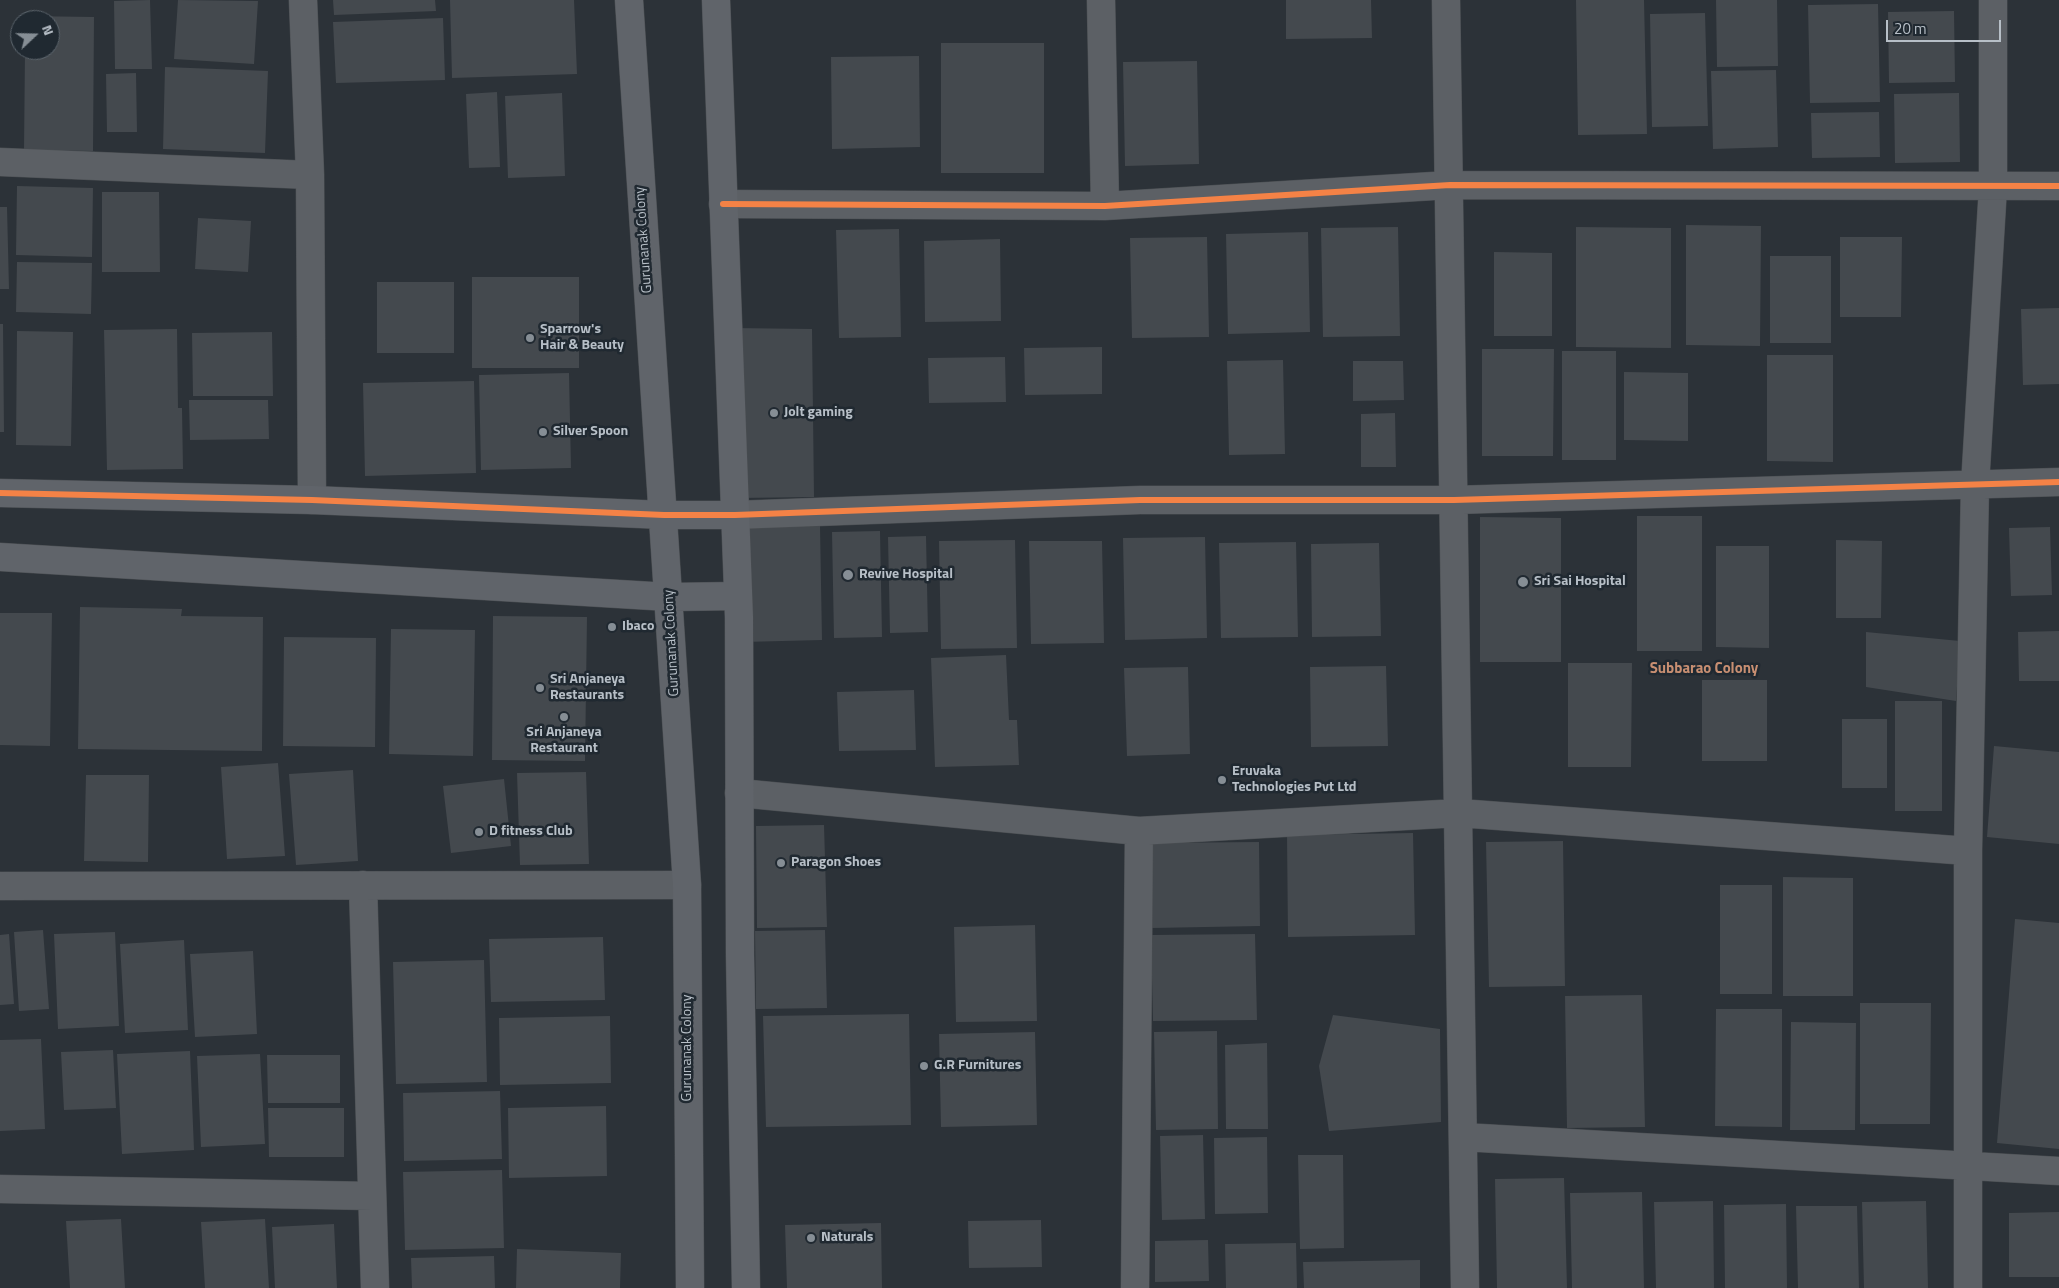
<!DOCTYPE html>
<style>
body{margin:0}
#map{position:relative;width:2059px;height:1288px;overflow:hidden;background:#2c3238;font-family:"Titillium Web",sans-serif}
canvas{display:block}
.north{position:absolute;left:10px;top:10px;width:50px;height:50px;box-sizing:border-box;background:#202931;border:1px solid #5c656d;border-radius:50%;rotate:69deg;font-size:14px;font-weight:700;line-height:20px;text-align:center;color:#b7bfc7}
.north::after{content:'';display:block;margin:auto;width:18px;height:22px;background:#868e95;clip-path:polygon(50% 0,100% 100%,50% 72%,0 100%)}
.scale{position:absolute;left:1886px;top:20px;width:115px;height:22px;box-sizing:border-box;border:2px solid #b7bfc7;border-top:0;padding-left:6px;font-size:15px;line-height:18px;white-space:nowrap;color:#b7bfc7;-webkit-text-stroke:4px #202931;paint-order:stroke}
</style>
<div id="map">
<canvas width="2059" height="1288"></canvas>
<div class="north">N</div>
<div class="scale">20 m</div>
</div>
<script>
const context = document.querySelector('canvas').getContext('2d');
context.lineJoin = 'round';
function paint(path, color) { context.fillStyle = color; context.fill(path, 'evenodd'); }
const poly = rows => new Path2D(rows.map(r => 'M' + r).join(''));
function trace(path, color, width, dash) { context.strokeStyle = color; context.lineWidth = width; context.lineCap = dash ? 'butt' : 'round'; context.setLineDash(dash || []); context.stroke(path); }
function drawText(font, color, halo, rows, align = 'center') {
  context.font = font + ' "Titillium Web",sans-serif'; context.lineWidth = 5; context.setLineDash([]); context.textBaseline = 'middle'; context.strokeStyle = halo; context.fillStyle = color; for (const [text, x, y, turn = 0] of rows) {
    context.save(); context.translate(x, y); context.rotate((+turn || 0) * Math.PI / 180); context.textAlign = isNaN(turn) ? turn : align; if (halo) context.strokeText(text, 0, 0); context.fillText(text, 0, 0); context.restore();
  }
}
paint(poly([
 [150,0,152,69,115,69,114,1],
 [178,0,258,1,254,64,174,59],
 [333,0,435,0,436,11,334,15],
 [450,0,574,0,577,74,452,78],
 [1286,0,1371,0,1372,38,1286,39],
 [1576,0,1644,0,1647,134,1578,135],
 [1716,0,1777,0,1778,66,1717,67],
 [1878,4,1880,102,1810,103,1808,5],
 [1954,11,1955,82,1889,83,1888,12],
 [1705,13,1708,126,1652,127,1650,14],
 [25,16,94,17,93,151,24,150,25,50,50,50,50,20,25,20],
 [443,18,445,80,336,83,333,22],
 [941,43,1044,43,1044,173,941,173],
 [919,56,920,147,832,149,831,57],
 [1197,61,1199,164,1125,166,1123,62],
 [165,67,268,71,265,153,163,149],
 [1776,70,1778,147,1713,149,1711,71],
 [136,73,137,132,107,132,106,74],
 [497,92,500,167,469,168,466,94],
 [562,93,565,176,508,178,505,96],
 [1959,93,1960,162,1895,163,1894,94],
 [1879,112,1880,157,1812,158,1811,113],
 [17,186,93,188,92,257,16,255],
 [102,192,159,192,160,272,102,272],
 [0,207,7,207,9,289,0,289],
 [198,218,251,221,248,272,195,269],
 [1686,225,1761,226,1760,346,1686,345],
 [1398,227,1400,336,1323,337,1321,228],
 [1576,227,1671,228,1671,348,1576,347],
 [899,229,901,337,839,338,836,230],
 [1308,232,1310,332,1228,334,1226,234],
 [1207,237,1209,337,1132,338,1130,238],
 [1840,237,1902,237,1901,317,1840,317],
 [1000,239,1001,321,925,322,924,241],
 [1494,252,1552,253,1552,336,1494,336],
 [1770,256,1831,256,1831,343,1770,343],
 [17,262,92,263,91,314,16,312],
 [472,277,579,277,579,368,472,368],
 [377,282,454,282,454,353,377,353],
 [2059,308,2059,384,2023,385,2021,309],
 [0,324,3,324,4,432,0,432],
 [732,328,812,329,814,497,740,498],
 [177,329,178,408,182,408,183,469,107,470,104,330],
 [17,331,73,332,71,446,16,445],
 [272,332,273,396,193,396,192,333],
 [1102,347,1102,394,1025,395,1024,348],
 [1482,349,1554,349,1553,456,1482,456],
 [1562,351,1616,351,1616,460,1562,460],
 [1767,355,1833,355,1833,462,1767,461],
 [1005,357,1006,402,929,403,928,358],
 [1283,360,1285,454,1229,455,1227,361],
 [1353,361,1403,361,1404,400,1353,401],
 [1624,372,1688,373,1688,441,1624,440],
 [569,373,571,468,481,470,479,375],
 [474,381,476,473,365,476,363,383],
 [189,400,268,400,269,439,190,440],
 [1395,413,1396,467,1361,467,1361,414],
 [1637,516,1702,516,1702,651,1637,651],
 [1480,517,1561,518,1561,662,1480,662],
 [820,526,822,640,743,642,741,527],
 [2050,527,2052,595,2011,596,2009,528],
 [880,531,882,637,834,638,832,532],
 [926,536,928,632,890,633,888,537],
 [1205,537,1207,638,1125,640,1123,538],
 [1015,540,1017,648,941,649,939,541],
 [1836,540,1882,541,1881,618,1836,618],
 [1029,541,1102,541,1104,643,1031,644],
 [1296,542,1298,637,1221,638,1219,543],
 [1379,543,1381,636,1312,637,1311,544],
 [1716,546,1769,546,1769,648,1716,647],
 [80,607,182,609,181,616,263,617,262,751,78,749],
 [0,613,52,613,50,746,0,745],
 [493,616,587,617,585,761,492,760],
 [391,629,475,630,473,756,389,754],
 [2059,631,2059,681,2019,681,2018,632],
 [1866,632,1960,641,1956,701,1866,687],
 [284,637,376,638,375,747,283,746],
 [1006,655,1009,720,1017,720,1019,765,935,767,931,658],
 [1568,663,1632,663,1631,767,1568,767],
 [1386,666,1388,746,1311,747,1310,667],
 [1188,667,1190,754,1127,756,1124,668],
 [1702,680,1767,680,1767,761,1702,761],
 [914,690,916,750,839,751,837,692],
 [1895,701,1942,701,1942,811,1895,811],
 [1842,719,1887,719,1887,788,1842,788],
 [1994,746,2059,752,2059,844,1987,837],
 [278,763,285,856,227,859,221,767],
 [353,770,358,861,296,865,289,774],
 [586,772,589,864,520,865,517,773],
 [86,775,149,775,148,862,84,861],
 [504,779,511,846,451,853,443,786],
 [824,825,827,927,757,928,756,826],
 [1413,833,1415,935,1288,937,1287,835],
 [1563,841,1565,986,1489,987,1486,842],
 [1259,842,1260,926,1152,928,1150,843],
 [1783,877,1853,878,1853,996,1783,996],
 [1720,885,1772,885,1772,994,1720,994],
 [2015,919,2059,923,2059,1149,1997,1143],
 [1035,925,1037,1021,956,1022,954,927],
 [43,930,49,1009,19,1011,14,932],
 [825,930,827,1008,756,1009,755,931],
 [115,932,119,1026,58,1029,54,934],
 [9,934,14,1004,0,1005,0,935],
 [1255,934,1257,1020,1153,1021,1151,935],
 [603,937,605,1000,491,1002,489,939],
 [184,940,188,1030,125,1033,120,944],
 [253,951,257,1034,195,1037,190,954],
 [484,960,487,1082,396,1084,393,962],
 [1642,995,1645,1127,1567,1128,1565,996],
 [1860,1003,1931,1003,1930,1124,1860,1124],
 [1716,1009,1782,1009,1782,1127,1715,1126],
 [909,1014,911,1125,766,1127,763,1016],
 [1333,1015,1440,1029,1441,1122,1329,1131,1319,1066],
 [610,1016,611,1083,500,1085,499,1018],
 [1791,1022,1856,1023,1855,1130,1790,1130],
 [1217,1031,1218,1129,1156,1130,1154,1032],
 [1035,1032,1037,1125,941,1127,939,1034],
 [41,1039,45,1129,0,1131,0,1040],
 [1267,1043,1268,1129,1226,1129,1225,1045],
 [113,1050,116,1108,64,1110,61,1052],
 [190,1051,194,1150,122,1154,117,1054],
 [260,1054,265,1144,201,1147,197,1056],
 [267,1055,340,1055,340,1103,268,1103],
 [500,1091,502,1159,404,1161,403,1093],
 [606,1106,607,1176,509,1178,508,1108],
 [268,1108,344,1108,344,1157,269,1157],
 [1203,1135,1205,1219,1162,1220,1160,1136],
 [1267,1137,1268,1213,1215,1214,1214,1138],
 [1298,1155,1343,1155,1344,1248,1300,1249],
 [502,1170,504,1248,405,1250,403,1172],
 [1564,1178,1567,1288,1497,1288,1495,1179],
 [1642,1192,1644,1288,1572,1288,1570,1193],
 [1713,1201,1714,1288,1656,1288,1654,1202],
 [1926,1201,1928,1288,1864,1288,1862,1202],
 [1786,1204,1787,1288,1725,1288,1724,1205],
 [1796,1206,1857,1206,1859,1288,1798,1288],
 [2059,1212,2059,1277,2009,1277,2009,1213],
 [121,1219,125,1288,70,1288,66,1221],
 [265,1219,269,1288,205,1288,201,1222],
 [1041,1220,1042,1267,969,1268,968,1221],
 [881,1223,882,1288,787,1288,785,1225],
 [334,1224,337,1288,275,1288,272,1227],
 [1208,1240,1209,1281,1155,1282,1155,1241],
 [1296,1243,1297,1288,1226,1288,1225,1244],
 [517,1249,621,1253,620,1288,516,1288],
 [494,1256,495,1288,412,1288,411,1258],
 [1420,1260,1420,1288,1304,1288,1303,1262]
]), '#44494e');
const street = poly([
 [303,0,310,175,312,500],
 [1101,0,1105,206],
 [1446,0,1465,1288],
 [0,162,310,175],
 [723,204,1105,206,1450,185,2059,186],
 [735,515,1140,500,1454,500,2059,482],
 [739,793,1139,831,1459,813,1968,851],
 [363,885,375,1288],
 [0,886,687,885],
 [1463,1137,2059,1171],
 [0,1189,372,1196],
 [1135,1288,1139,831],
 [1968,1288,1968,851,1975,485,1993,187,1993,0]
]);
const secondary = poly([
 [629,0,687,885,690,1288],
 [716,0,739,617,740,955,746,1288],
 [0,493,312,500,664,515,735,515],
 [0,557,669,597,738,596]
]);
trace(street, '#4a4e52', 29);
trace(secondary, '#4a4e52', 29);
trace(street, '#5c6065', 28);
trace(secondary, '#60646a', 28);
trace(poly([
 [723,204,1105,206,1450,185,2059,186],
 [0,493,312,500,664,515,735,515,1140,500,1454,500,2059,482]
]), '#f48246', 6);
for (const [x, y, r, color] of [
 [530,338,5,"#868e95"],
 [774,413,5,"#868e95"],
 [543,432,5,"#868e95"],
 [848,575,6,"#868e95"],
 [1523,582,6,"#868e95"],
 [612,627,5,"#868e95"],
 [540,688,5,"#868e95"],
 [564,717,5,"#868e95"],
 [1222,780,5,"#868e95"],
 [479,832,5,"#868e95"],
 [781,863,5,"#868e95"],
 [924,1066,5,"#868e95"],
 [811,1238,5,"#868e95"]
]) { const dot = new Path2D(); dot.arc(x, y, r, 0, 2 * Math.PI); context.fillStyle = color; context.fill(dot); trace(dot, '#202931', 2); }
drawText('14px', '#b7bfc7', '#202931', [
 ["Gurunanak Colony",644,240,-94],
 ["Gurunanak Colony",672,643,-93],
 ["Gurunanak Colony",688,1048,-90]
]);
drawText('bold 14px', '#b7bfc7', '#202931', [
 ["Sparrow's",540,330],
 ["Hair & Beauty",540,346],
 ["Jolt gaming",784,413],
 ["Silver Spoon",553,432],
 ["Revive Hospital",859,575],
 ["Sri Sai Hospital",1534,582],
 ["Ibaco",622,627],
 ["Sri Anjaneya",550,680],
 ["Restaurants",550,696],
 ["Sri Anjaneya",564,733,"center"],
 ["Restaurant",564,749,"center"],
 ["Eruvaka",1232,772],
 ["Technologies Pvt Ltd",1232,788],
 ["D fitness Club",489,832],
 ["Paragon Shoes",791,863],
 ["G.R Furnitures",934,1066],
 ["Naturals",821,1238]
], 'left');
drawText('bold 15px', '#c88f72', '#202931', [
 ["Subbarao Colony",1704,669]
]);
</script>
